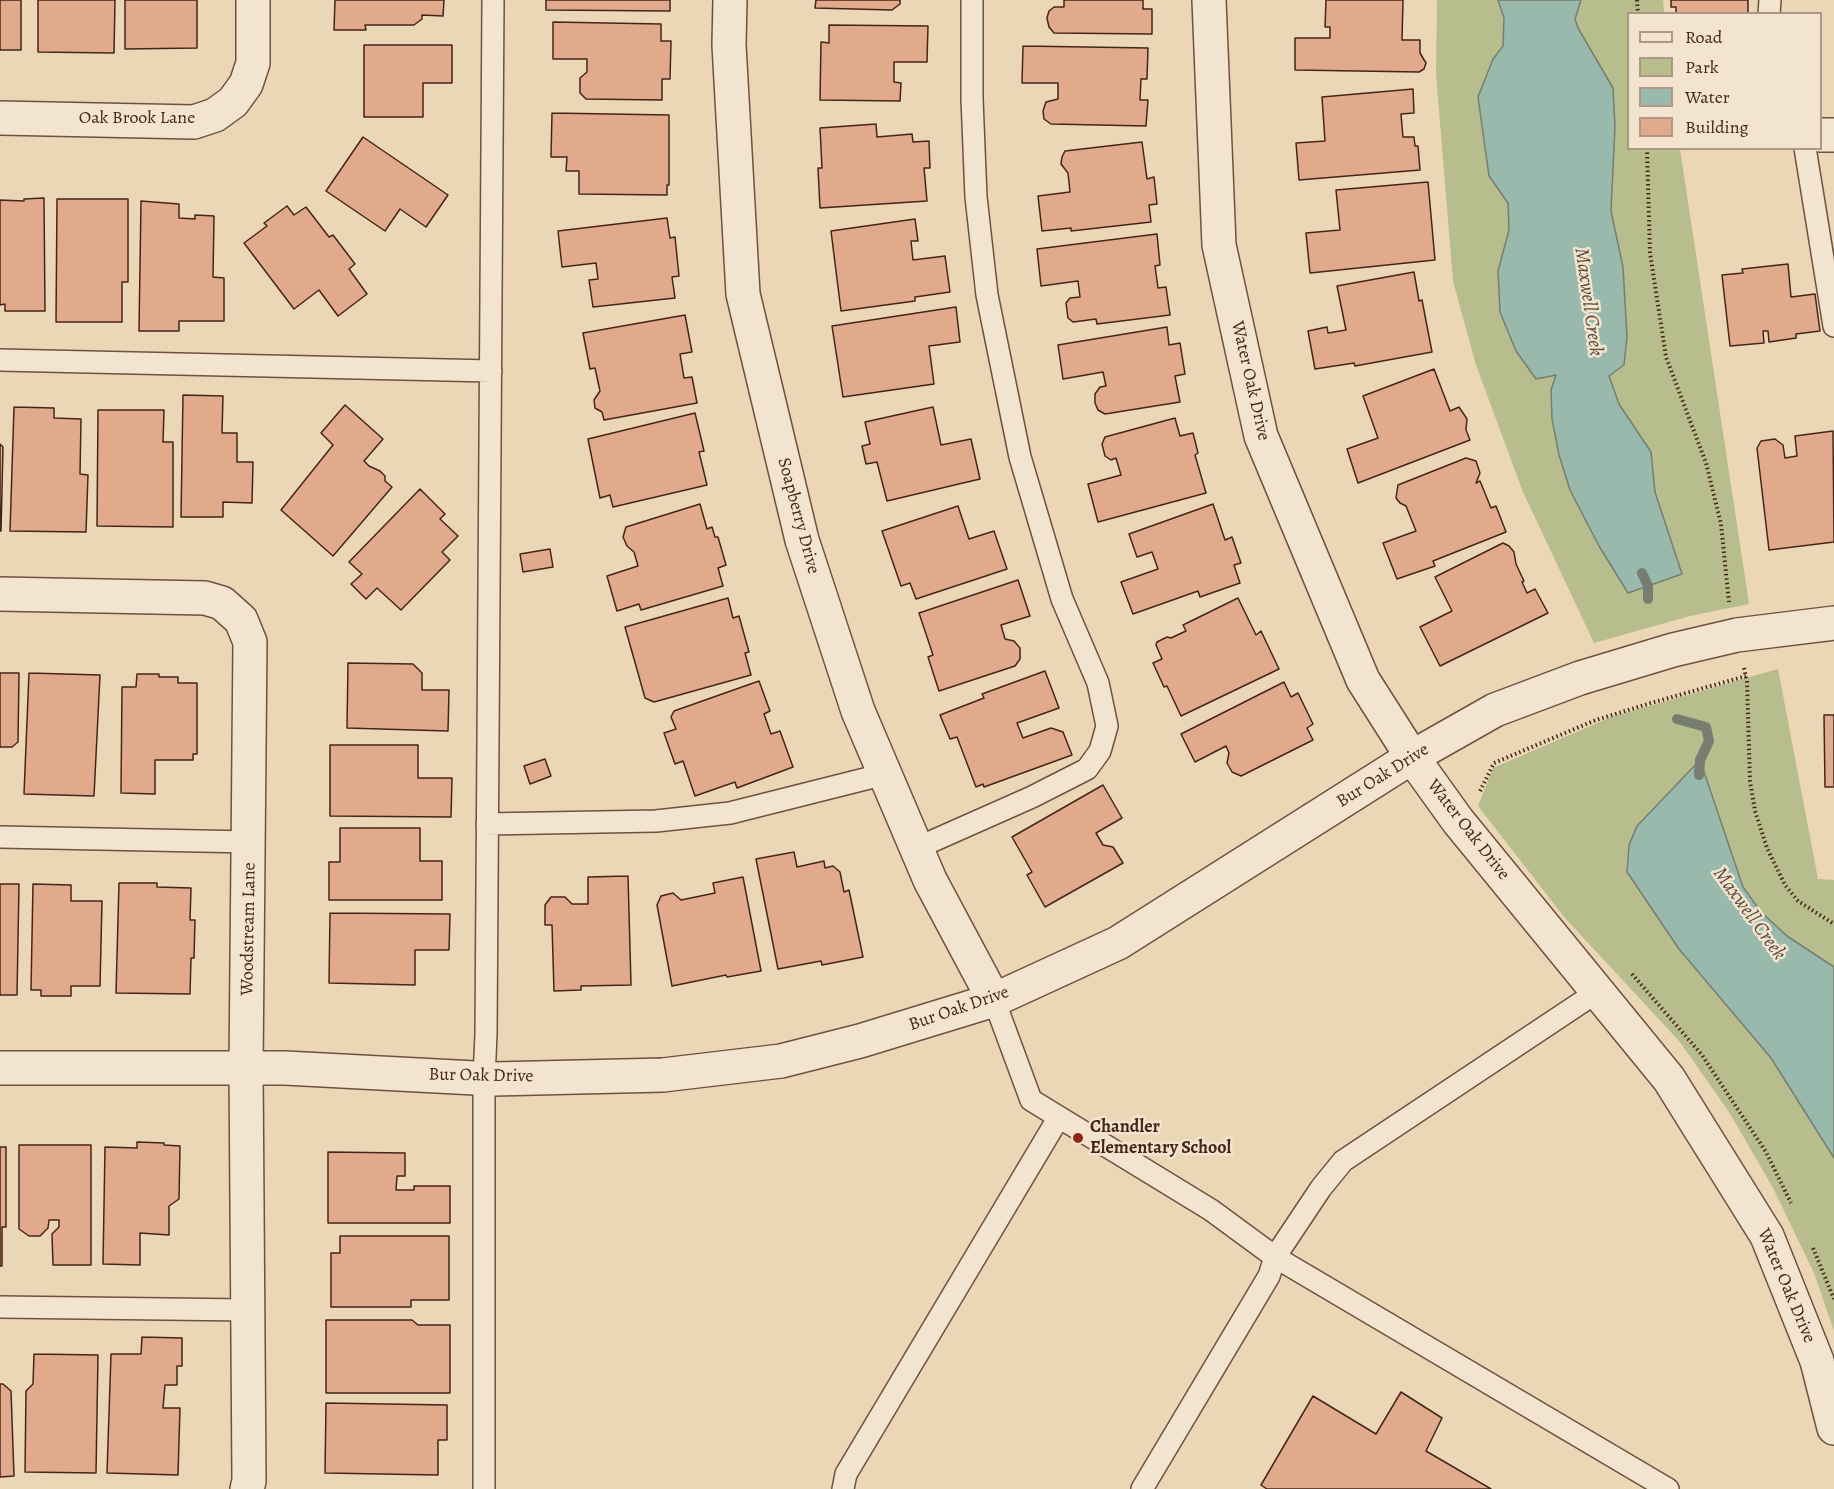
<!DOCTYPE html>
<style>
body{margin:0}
#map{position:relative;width:1834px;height:1489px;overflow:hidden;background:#ebd6b5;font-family:Alegreya,serif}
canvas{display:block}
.legend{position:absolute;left:1627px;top:12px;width:195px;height:138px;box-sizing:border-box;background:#f2e4cf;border:2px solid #ad9886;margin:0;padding:8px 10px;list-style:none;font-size:18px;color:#462519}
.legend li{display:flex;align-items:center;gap:12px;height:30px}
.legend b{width:30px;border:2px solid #ad9886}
</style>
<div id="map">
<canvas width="1834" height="1489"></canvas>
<ul class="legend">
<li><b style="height:8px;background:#f2e4cf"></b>Road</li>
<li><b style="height:16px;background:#b8bd8d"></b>Park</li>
<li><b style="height:16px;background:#98b9ac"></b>Water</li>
<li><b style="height:16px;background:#e2aa8d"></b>Building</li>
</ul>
</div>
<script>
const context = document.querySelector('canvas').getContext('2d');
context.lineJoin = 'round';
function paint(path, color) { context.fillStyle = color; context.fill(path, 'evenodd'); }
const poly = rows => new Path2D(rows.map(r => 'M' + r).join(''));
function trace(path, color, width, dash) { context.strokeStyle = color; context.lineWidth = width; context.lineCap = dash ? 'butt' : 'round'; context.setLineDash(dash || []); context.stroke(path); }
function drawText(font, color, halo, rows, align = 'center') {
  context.font = font + ' Alegreya,serif'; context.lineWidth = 5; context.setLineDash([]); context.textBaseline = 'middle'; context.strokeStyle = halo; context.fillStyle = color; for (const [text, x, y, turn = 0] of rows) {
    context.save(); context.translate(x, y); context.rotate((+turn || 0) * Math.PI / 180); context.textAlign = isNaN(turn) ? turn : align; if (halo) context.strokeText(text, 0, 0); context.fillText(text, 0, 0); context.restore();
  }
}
paint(poly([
 [1437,0,1663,0,1664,13,1628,14,1628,148,1680,149,1749,604,1690,616,1594,643,1523,492,1476,365,1453,281,1436,74],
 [1778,669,1818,879,1834,880,1834,1331,1814,1273,1773,1188,1729,1112,1680,1042,1565,918,1478,806,1493,768,1611,717]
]), '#b8bd8d');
const water = poly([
 [1498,0,1581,0,1575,19,1578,28,1613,88,1615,127,1611,211,1623,267,1627,337,1624,365,1609,376,1619,404,1651,452,1655,492,1682,574,1628,593,1599,546,1570,490,1559,455,1552,419,1551,390,1556,375,1536,379,1516,351,1500,312,1498,271,1509,230,1508,203,1489,176,1478,97,1493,59,1503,46,1504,18,1498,0],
 [1700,760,1743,887,1761,912,1787,936,1834,967,1834,1158,1771,1058,1679,949,1627,872,1629,845,1637,826,1700,760]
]);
paint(water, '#98b9ac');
trace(water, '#777e71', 1.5);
trace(poly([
 [1642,573,1648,586,1648,599],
 [1677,719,1706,727,1709,741,1700,760,1699,775]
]), '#777e71', 10);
const building = poly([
 [0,0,21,0,21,50,0,50,0,0],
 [38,0,115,0,114,53,38,52,38,0],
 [125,0,197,0,197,48,125,49,125,0],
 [335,0,444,0,443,16,422,15,422,19,414,25,365,25,366,30,334,30,335,0],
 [546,0,670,0,670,11,546,10,546,0],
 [816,0,900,0,900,4,892,10,815,8,816,0],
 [1064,0,1143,0,1143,9,1152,9,1152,34,1054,33,1049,27,1047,18,1049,11,1054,7,1064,7,1064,0],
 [1326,0,1403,0,1402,40,1420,40,1420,53,1426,63,1424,69,1419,72,1295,70,1295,38,1330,38,1330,27,1325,27,1326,0],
 [1671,0,1748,0,1748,13,1676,14,1676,7,1671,7,1671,0],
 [553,22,661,24,661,41,671,41,670,79,662,79,662,100,586,99,580,93,580,78,587,72,587,59,553,59,553,22],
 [829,25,928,26,927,62,894,62,894,82,901,83,900,101,820,100,821,42,829,43,829,25],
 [364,45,452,45,452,83,423,83,423,117,364,117,364,45],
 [1023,46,1148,48,1147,79,1141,79,1140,100,1148,100,1146,126,1051,124,1044,119,1043,111,1046,102,1058,99,1058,83,1022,83,1023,46],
 [1413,89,1414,113,1401,114,1403,137,1414,137,1415,146,1418,146,1420,170,1299,180,1296,143,1325,141,1322,97,1413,89],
 [552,113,669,115,669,185,667,185,667,195,579,194,579,171,566,171,567,157,551,157,552,113],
 [876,124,877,137,912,134,913,142,929,141,930,168,924,168,927,201,820,208,818,168,822,168,820,128,876,124],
 [363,137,448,195,426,227,400,209,385,231,326,191,363,137],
 [1142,142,1147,179,1154,177,1157,204,1149,205,1151,222,1071,231,1071,228,1042,231,1038,196,1070,192,1068,173,1061,164,1062,157,1065,151,1142,142],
 [1428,182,1435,260,1310,273,1306,233,1340,230,1336,190,1428,182],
 [44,198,45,311,5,311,5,304,0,305,0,200,24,201,24,199,44,198],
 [57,199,128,199,128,282,122,282,122,322,56,322,57,199],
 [141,201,179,204,179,218,195,219,195,215,214,216,213,277,224,278,224,321,179,321,179,331,139,331,141,201],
 [287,206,294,215,306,207,329,237,333,235,355,264,349,269,367,294,338,316,319,290,294,309,244,243,267,226,264,223,287,206],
 [667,218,670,238,675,237,679,276,672,277,675,298,593,307,589,280,598,279,596,263,562,267,558,231,667,218],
 [915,219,918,241,911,241,913,260,945,256,950,292,915,297,915,301,841,311,831,231,915,219],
 [1157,234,1160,265,1155,266,1158,288,1166,287,1170,315,1097,324,1096,319,1073,322,1068,318,1066,303,1070,298,1080,297,1078,281,1041,286,1037,249,1157,234],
 [1788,264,1791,297,1815,294,1820,331,1796,334,1796,338,1769,342,1768,331,1763,331,1764,343,1730,346,1722,275,1743,273,1742,269,1788,264],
 [1414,272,1419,301,1422,300,1432,352,1355,366,1354,363,1315,369,1308,331,1327,327,1328,333,1346,330,1337,286,1414,272],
 [956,307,960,342,929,346,934,384,843,397,832,326,956,307],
 [685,315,692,352,680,354,684,378,692,377,697,403,604,420,602,412,595,408,594,400,600,391,595,368,590,369,583,333,685,315],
 [1167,327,1169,345,1180,343,1185,374,1175,376,1180,402,1105,414,1098,410,1095,403,1095,394,1100,387,1106,386,1103,372,1063,379,1058,345,1167,327],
 [1434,369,1450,411,1459,407,1467,419,1466,430,1470,440,1358,483,1347,449,1378,438,1363,396,1434,369],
 [183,395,223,396,222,433,237,433,237,462,253,462,252,503,223,502,223,517,181,517,183,395],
 [345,405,383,439,364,461,369,466,380,471,385,476,385,481,392,487,333,556,281,510,333,445,321,433,345,405],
 [14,407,54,408,54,418,81,419,80,474,88,475,86,532,10,531,14,407],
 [933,407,941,445,971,439,980,479,887,501,877,462,866,464,862,446,870,444,865,422,933,407],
 [98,410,164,410,163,442,173,442,173,527,97,526,98,410],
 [695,413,704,451,699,452,707,485,613,507,610,495,600,498,588,439,695,413],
 [1175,418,1180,436,1193,433,1198,453,1195,455,1206,493,1098,522,1088,484,1121,475,1116,458,1111,460,1105,456,1102,444,1105,437,1175,418],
 [1833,431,1834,542,1769,550,1757,448,1761,441,1775,439,1783,445,1785,458,1797,456,1795,436,1833,431],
 [0,444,3,447,1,531,0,531,0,444],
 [1466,458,1476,461,1480,473,1476,483,1480,481,1491,508,1496,506,1506,532,1433,561,1435,566,1397,579,1383,543,1416,531,1406,506,1400,503,1396,498,1398,485,1466,458],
 [420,489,445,514,440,519,458,536,442,552,450,560,401,610,377,588,366,599,351,584,362,574,349,562,420,489],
 [700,504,707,529,712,527,715,537,718,537,726,565,718,568,723,586,641,610,639,604,617,611,607,576,638,566,634,552,627,546,623,537,626,527,700,504],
 [1213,504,1225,540,1232,537,1241,563,1234,565,1240,583,1200,597,1198,591,1133,614,1121,582,1158,569,1152,552,1137,557,1129,534,1213,504],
 [958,506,969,539,994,531,1007,569,916,599,910,583,901,586,882,531,958,506],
 [1503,543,1509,546,1514,552,1516,564,1524,581,1522,582,1527,593,1535,589,1548,613,1440,666,1420,627,1452,611,1435,577,1503,543],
 [550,549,553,567,523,572,520,554,550,549],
 [1018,580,1030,616,1001,625,1005,639,1014,641,1020,648,1020,659,1015,666,939,691,928,657,933,655,919,613,1018,580],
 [728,598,733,618,739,616,749,652,745,653,751,675,654,702,645,698,625,627,728,598],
 [1238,598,1256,635,1261,631,1279,669,1181,716,1167,686,1164,687,1153,663,1162,659,1156,645,1157,642,1167,637,1171,638,1186,631,1183,625,1238,598],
 [348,663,413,664,422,673,422,690,449,690,448,731,347,728,348,663],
 [1045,671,1059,708,1017,723,1023,738,1051,728,1063,732,1072,755,984,787,983,784,976,787,957,737,950,739,940,715,984,698,982,694,1045,671],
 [0,673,19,673,18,742,12,747,0,747,0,673],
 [29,673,100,675,94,796,24,794,29,673],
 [137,674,159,674,159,677,178,677,178,683,197,683,197,754,193,754,193,760,155,760,155,794,121,793,122,687,136,687,137,674],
 [759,681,770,711,764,714,771,734,780,731,793,767,737,788,735,782,695,796,683,761,675,764,664,733,676,729,671,717,674,711,759,681],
 [1284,682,1291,697,1298,693,1313,724,1307,728,1313,740,1241,776,1232,772,1227,763,1229,753,1226,746,1195,762,1181,734,1284,682],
 [1824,715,1834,715,1834,787,1825,787,1824,715],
 [330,745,418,745,418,778,452,778,451,817,330,816,330,745],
 [545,759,551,776,530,784,524,766,545,759],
 [1103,785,1122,818,1096,833,1103,845,1113,847,1123,863,1045,907,1027,875,1032,872,1012,837,1103,785],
 [340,828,420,828,420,861,442,861,442,900,329,900,329,862,340,862,340,828],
 [794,852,797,867,824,861,825,868,833,866,840,872,844,892,849,890,863,957,822,965,821,961,778,969,756,859,794,852],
 [628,876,631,985,581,986,581,990,554,991,552,925,545,925,545,905,551,897,565,897,572,904,588,904,588,877,628,876],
 [743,877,761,971,727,977,726,975,672,986,657,905,661,896,673,893,681,900,715,893,713,883,743,877],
 [119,883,157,883,157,887,191,888,190,920,195,920,194,958,191,958,190,994,116,993,119,883],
 [0,884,19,884,17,995,0,995,0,884],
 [33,884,71,885,71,901,102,901,100,986,71,986,71,996,41,996,41,990,31,990,33,884],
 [330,913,450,914,449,950,415,950,415,985,329,983,330,913],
 [137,1142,164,1143,164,1145,180,1146,179,1199,169,1206,169,1235,140,1233,140,1265,103,1264,105,1147,137,1148,137,1142],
 [19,1145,91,1145,91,1265,53,1265,52,1234,59,1227,59,1220,49,1220,48,1228,40,1236,29,1236,19,1229,19,1145],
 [0,1147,6,1147,6,1227,2,1227,2,1266,0,1266,0,1147],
 [328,1152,405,1153,405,1176,397,1176,396,1190,414,1190,414,1186,450,1186,450,1223,328,1223,328,1152],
 [340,1236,449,1236,449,1300,411,1300,411,1307,331,1307,331,1253,340,1253,340,1236],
 [326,1320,412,1320,418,1325,450,1325,450,1393,326,1393,326,1320],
 [142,1337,182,1338,182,1366,177,1366,177,1385,165,1385,163,1408,180,1408,178,1475,107,1473,111,1354,141,1354,142,1337],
 [34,1354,98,1355,96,1473,25,1472,26,1391,33,1384,34,1354],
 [0,1384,3,1384,11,1391,14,1476,0,1477,0,1384],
 [1401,1392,1442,1418,1426,1451,1491,1489,1267,1489,1261,1485,1313,1396,1376,1434,1401,1392],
 [326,1403,447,1405,447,1440,438,1440,438,1475,325,1473,326,1403]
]);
paint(building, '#e2aa8d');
trace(building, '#462519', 1.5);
const service = poly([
 [1769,14,1770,0],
 [1805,148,1834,326],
 [0,360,491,371],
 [487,824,656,821,730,813,885,774],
 [0,837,250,842],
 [917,848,1032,797,1087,769,1100,751,1107,726,1098,683,1062,599,1020,457,987,295,976,197,972,99,972,0],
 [994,1000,1031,1100,1211,1210,1275,1257,1668,1489],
 [0,1307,248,1310],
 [484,1489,484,1078,486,1034,493,0],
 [843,1489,846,1474,1059,1117],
 [1142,1489,1269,1276,1275,1257,1321,1188,1343,1161,1597,992]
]);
const minor = poly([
 [730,0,729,45,743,294,802,540,858,711,930,880,994,1000],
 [1209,0,1219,245,1261,436,1363,680,1412,757,1458,821,1669,1079,1767,1236,1817,1361,1834,1428],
 [0,118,194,122,215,115,233,102,246,84,253,63,253,0],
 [1820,135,1834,135],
 [0,594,205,598,222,603,241,620,250,642,246,1067,249,1481,247,1489]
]);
const tertiary = poly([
 [0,1068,285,1068,494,1079,663,1075,781,1061,860,1041,994,1000,1118,943,1412,757,1495,710,1580,678,1673,650,1737,635,1834,623]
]);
trace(service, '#6f5140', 24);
trace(minor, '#6f5140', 36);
trace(tertiary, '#6f5140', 36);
trace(poly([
 [1637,0,1638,14],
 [1647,148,1650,253,1666,357,1706,463,1721,524,1729,602],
 [1744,668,1747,682,1750,781,1755,811,1767,848,1785,885,1798,901,1834,924],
 [1480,791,1494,763,1596,720,1651,703,1746,676],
 [1632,974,1702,1055,1766,1152,1791,1203],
 [1813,1248,1834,1299]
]), '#462519', 4, [1.5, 3]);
trace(service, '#f2e4cf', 21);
trace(minor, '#f2e4cf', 33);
trace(tertiary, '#f2e4cf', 33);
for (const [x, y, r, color] of [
 [1078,1138,6,"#8f2418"]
]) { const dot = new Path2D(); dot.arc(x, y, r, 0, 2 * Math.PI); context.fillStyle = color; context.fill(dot); trace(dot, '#f2e4cf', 2); }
drawText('18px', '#462519', '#f2e4cf', [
 ["Oak Brook Lane",137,119],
 ["Water Oak Drive",1250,381,77],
 ["Soapberry Drive",798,516,75],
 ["Bur Oak Drive",1383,776,-32],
 ["Water Oak Drive",1468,830,52],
 ["Woodstream Lane",249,929,-89],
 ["Bur Oak Drive",959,1009,-19],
 ["Bur Oak Drive",481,1076,1],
 ["Water Oak Drive",1786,1286,67]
]);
drawText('bold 18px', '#462519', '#f2e4cf', [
 ["Chandler",1090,1128],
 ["Elementary School",1090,1149]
], 'left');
drawText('italic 20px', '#5a4a3e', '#f2e4cf', [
 ["Maxwell Creek",1588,302,82],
 ["Maxwell Creek",1749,914,54]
]);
</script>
